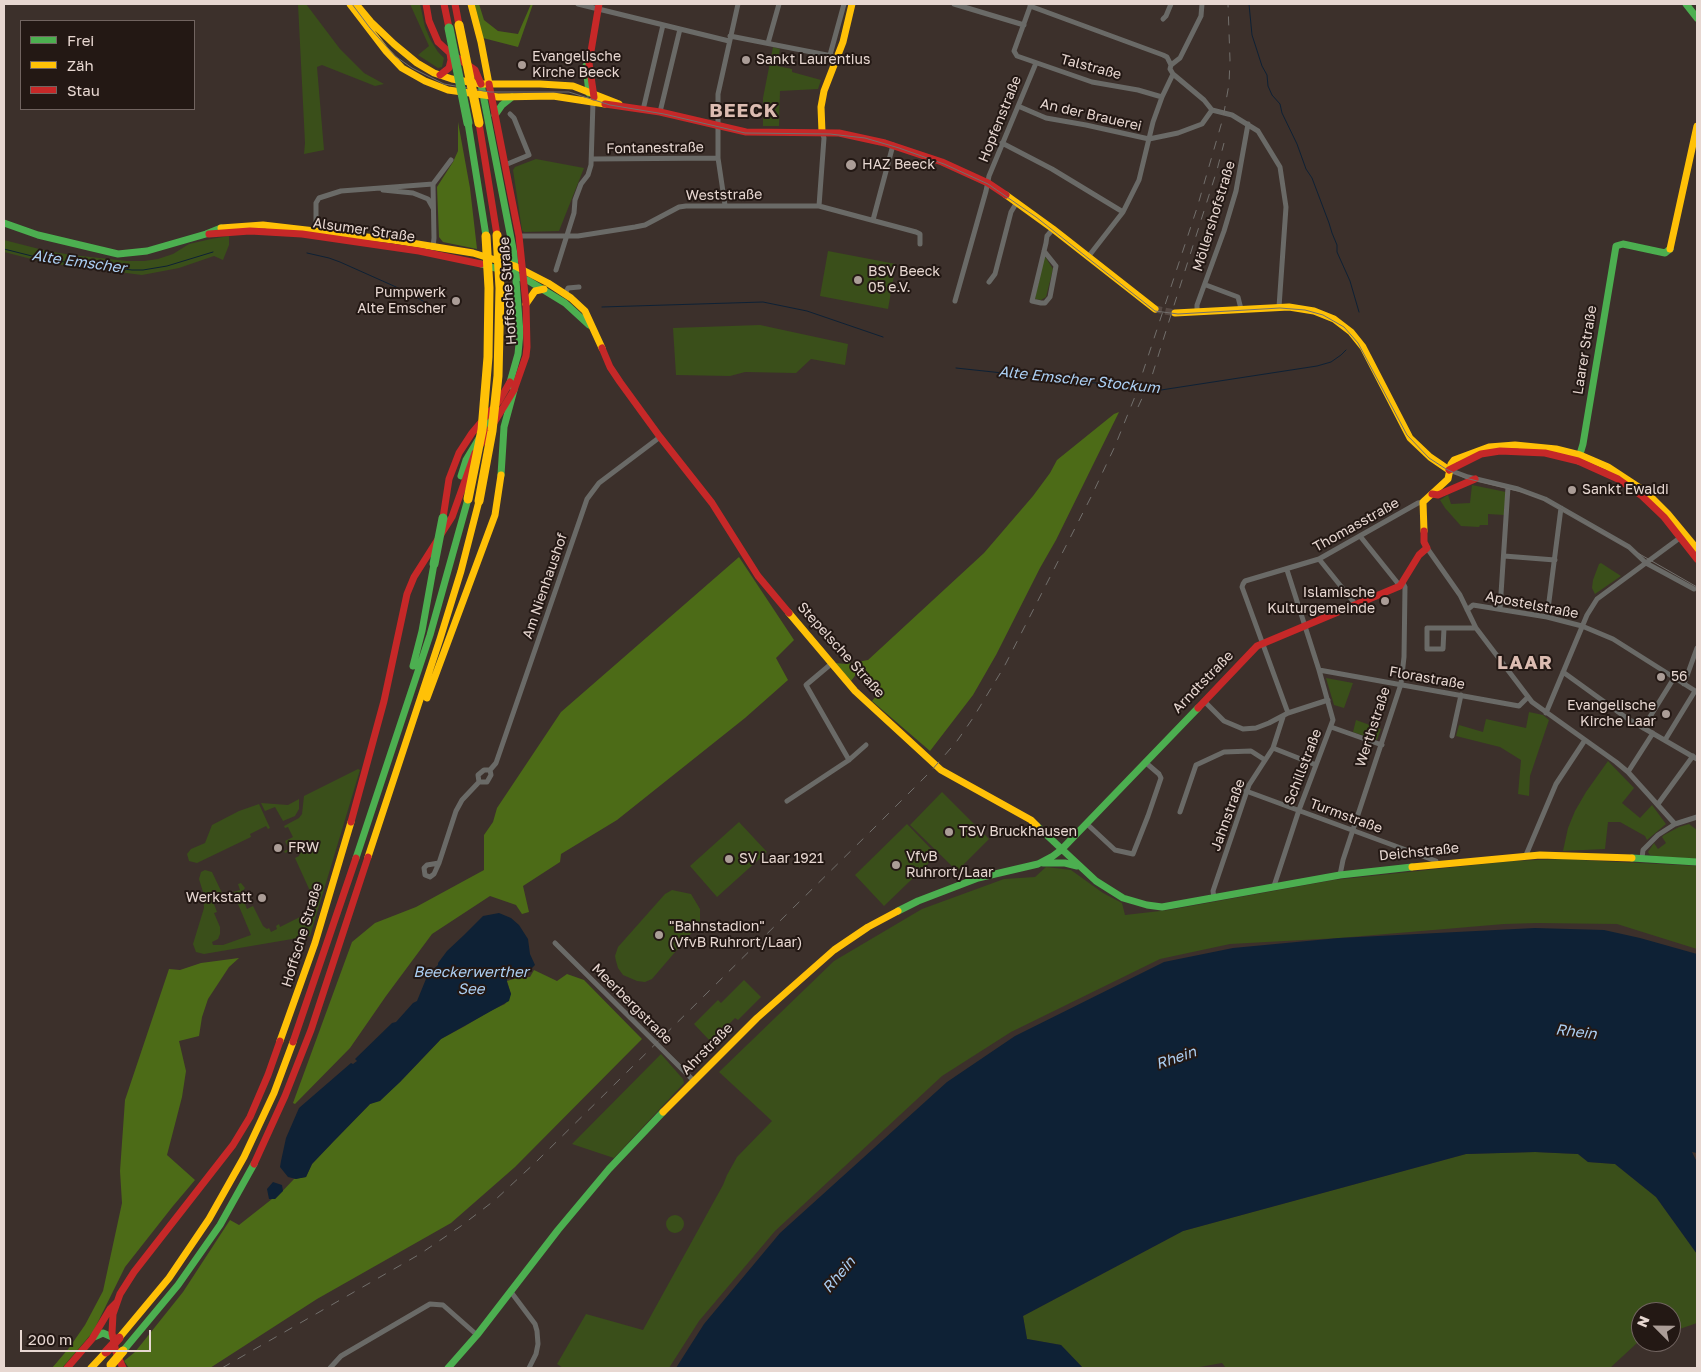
<!DOCTYPE html>
<meta charset="utf-8">
<style>
body{margin:0}
#map{position:relative;width:1701px;height:1372px;overflow:hidden;background:#3c302b;font-family:"Golos Text",sans-serif}
canvas{display:block}
.frame{position:absolute;inset:0;border:5px solid #e7d7d1;pointer-events:none}
.legend{position:absolute;left:20px;top:20px;width:175px;height:90px;box-sizing:border-box;background:#231814;border:1px solid #716460;margin:0;padding:6px 9px;list-style:none;font-size:15px;color:#e7d7d1}
.legend li{display:flex;align-items:center;gap:10px;height:25px}
.legend b{width:25px;border:1px solid #716460}
.north{position:absolute;left:1631px;top:1302px;width:50px;height:50px;box-sizing:border-box;background:#231814;border:1px solid #716460;border-radius:50%;rotate:293deg;font-size:14px;font-weight:700;line-height:20px;text-align:center;color:#e7d7d1}
.north::after{content:'';display:block;margin:auto;width:18px;height:22px;background:#ab9d97;clip-path:polygon(50% 0,100% 100%,50% 72%,0 100%)}
.scale{position:absolute;left:20px;top:1330px;width:131px;height:22px;box-sizing:border-box;border:2px solid #e7d7d1;border-top:0;padding-left:6px;font-size:15px;line-height:18px;white-space:nowrap;color:#e7d7d1;-webkit-text-stroke:4px #231814;paint-order:stroke}
</style>
<div id="map">
<canvas width="1701" height="1372"></canvas>
<div class="frame"></div>
<ul class="legend">
<li><b style="height:6px;background:#4caf50"></b>Frei</li>
<li><b style="height:6px;background:#ffc107"></b>Zäh</li>
<li><b style="height:6px;background:#c62828"></b>Stau</li>
</ul>
<div class="north">N</div>
<div class="scale">200 m</div>
</div>
<script>
const context = document.querySelector('canvas').getContext('2d');
context.lineJoin = 'round';
function paint(path, color) { context.fillStyle = color; context.fill(path, 'evenodd'); }
const poly = rows => new Path2D(rows.map(r => 'M' + r).join(''));
function trace(path, color, width, dash) { context.strokeStyle = color; context.lineWidth = width; context.lineCap = dash ? 'butt' : 'round'; context.setLineDash(dash || []); context.stroke(path); }
function drawText(font, color, halo, rows, align = 'center') {
  context.font = font + ' "Golos Text",sans-serif'; context.lineWidth = 4; context.setLineDash([]); context.textBaseline = 'middle'; context.strokeStyle = halo; context.fillStyle = color; for (const [text, x, y, turn = 0] of rows) {
    context.save(); context.translate(x, y); context.rotate((+turn || 0) * Math.PI / 180); context.textAlign = isNaN(turn) ? turn : align; if (halo) context.strokeText(text, 0, 0); context.fillText(text, 0, 0); context.restore();
  }
}
paint(poly([
 [298,4,306,4,340,49,364,73,384,84,375,86,322,65,317,67,324,150,304,154,305,143],
 [410,4,420,4,425,27,430,39,438,52,444,58,442,67,438,68,418,55,429,46],
 [773,47,780,49,777,66,792,69,792,72,821,80,818,89,780,91,779,126,763,126,763,98],
 [536,159,584,168,559,231,524,232,522,230,513,170,515,167],
 [229,236,229,245,223,260,214,256,179,268,142,275,47,263,4,252,4,240,47,251,72,255,127,261,144,261,158,259,173,254,189,244,211,239],
 [828,251,896,264,888,309,820,296],
 [1044,255,1053,269,1046,297,1041,300,1035,299],
 [760,325,848,344,845,365,811,359,796,373,745,372,730,376,676,375,673,328],
 [1472,485,1506,492,1504,515,1488,514,1488,525,1480,525,1479,527,1461,526,1445,508,1440,500,1448,495,1451,504,1470,503],
 [1601,563,1621,576,1595,594,1592,588,1593,580,1599,564],
 [1326,678,1353,683,1344,708,1334,705],
 [1529,712,1543,715,1549,720,1530,776,1529,796,1518,794,1521,760,1500,747,1456,736,1459,725,1483,732,1486,719,1526,728],
 [1356,720,1381,729,1377,740,1353,732],
 [1608,761,1634,788,1622,803,1640,818,1652,805,1666,824,1647,840,1645,836,1620,822,1608,822,1605,849,1563,851,1568,828,1575,811,1586,792],
 [358,769,360,770,310,936,204,954,196,952,193,944,204,908,203,892,199,879,201,872,205,870,212,872,222,893,212,899,217,912,214,913,220,927,220,934,218,939,212,942,213,945,223,945,251,935,233,892,240,890,238,884,241,883,245,888,242,892,242,896,247,909,253,906,263,926,267,929,269,928,271,932,277,929,276,926,279,924,280,927,312,911,311,907,315,902,295,858,299,856,301,851,300,849,296,848,285,853,284,851,289,849,285,841,293,837,288,827,285,828,284,826,299,818,302,814,304,796],
 [942,792,989,839,957,871,910,825],
 [299,799,299,809,295,816,283,821,275,807,265,811,261,803,288,805],
 [259,804,270,828,268,829,266,826,250,834,251,837,197,863,189,861,187,854,191,849,205,843,212,825,239,811],
 [739,822,767,852,717,897,690,866],
 [907,824,937,855,884,906,855,875],
 [1689,824,1697,830,1697,859,1655,856,1650,855,1648,852,1654,843,1658,849,1666,843,1662,837,1664,835,1679,827],
 [1562,859,1697,866,1697,949,1617,924,1537,923,1504,924,1339,938,1230,944,1160,959,1011,1032,942,1076,775,1231,699,1321,669,1368,563,1368,557,1364,586,1314,643,1330,723,1185,727,1175,737,1157,772,1121,719,1072,834,961,922,909,1004,879,1035,877,1046,867,1071,870,1103,893,1122,903,1125,915,1169,910,1334,880,1512,861],
 [672,890,691,894,700,909,700,923,652,979,645,982,637,981,623,975,618,968,616,961,615,956,618,947,665,894],
 [744,980,761,997,738,1020,735,1018,711,1042,694,1024,718,1000,721,1003],
 [661,1054,683,1079,684,1083,614,1158,572,1144],
 [1535,1152,1578,1154,1588,1162,1615,1164,1656,1197,1697,1254,1697,1323,1671,1332,1671,1312,1641,1312,1641,1341,1637,1343,1610,1368,1226,1368,1222,1363,1194,1368,1083,1368,1061,1345,1027,1339,1023,1316,1183,1231,1466,1154],
 '666 1224a9 9 0 1 1 18 0a9 9 0 1 1-18 0Z'
]), '#3a4f1a');
paint(poly([
 [473,4,479,4,484,20,498,31,518,34,531,4,533,4,518,47,483,38],
 [458,122,470,188,477,249,443,242,439,237,437,187,453,162,458,151],
 [1119,412,1056,540,1040,568,996,655,973,695,930,751,872,701,881,690,857,673,851,681,835,663,846,664,868,660,984,553,1033,496,1050,473,1057,460,1114,414],
 [739,557,794,640,776,658,788,680,745,718,617,820,561,854,560,862,523,886,529,912,522,914,516,905,490,896,432,934,386,996,350,1048,295,1104,293,1103,352,942,375,923,416,907,484,870,484,835,493,822,497,808,561,712],
 [239,958,229,967,208,999,202,1017,199,1036,179,1041,186,1071,182,1097,167,1155,195,1180,173,1206,125,1267,93,1332,62,1368,52,1368,69,1348,85,1325,103,1291,122,1203,120,1171,125,1100,169,969,180,970,201,963],
 [534,970,557,981,567,974,584,980,642,1039,515,1167,451,1223,317,1299,210,1368,129,1368,124,1361,135,1352,183,1292,230,1220,239,1225,272,1199,275,1199,294,1179,306,1177,312,1164,332,1143,370,1104,380,1100,400,1082,441,1039,465,1026,490,1011,505,1004,511,994,507,981,517,978,530,977]
]), '#4c6b17');
paint(poly([
 [499,913,511,918,519,925,528,939,530,954,535,965,526,974,507,978,507,982,511,994,509,1001,441,1039,400,1082,380,1101,370,1104,332,1143,312,1164,306,1177,296,1179,288,1177,280,1167,281,1161,286,1138,299,1108,351,1063,353,1064,357,1061,355,1059,392,1023,396,1022,413,1003,417,1001,428,974,438,965,438,963,447,951,464,935,483,916],
 [1535,928,1604,930,1640,938,1697,954,1697,1153,1692,1152,1697,1162,1697,1254,1656,1197,1615,1164,1588,1162,1578,1154,1535,1152,1466,1154,1183,1231,1023,1316,1027,1339,1061,1345,1083,1368,676,1368,704,1324,780,1233,947,1082,1015,1036,1164,962,1233,948,1339,938],
 [273,1182,282,1185,283,1191,275,1199,269,1199,267,1189]
]), '#0e2135');
trace(poly([
 [1249,4,1252,35,1262,66,1267,75,1268,86,1272,95,1280,104,1282,113,1297,144,1306,169,1312,178,1329,223,1332,233,1337,245,1337,252,1350,281,1359,312],
 [4,249,48,260,132,270,143,270,167,266,213,252],
 [307,253,329,258,340,262,405,291,430,305],
 [602,307,763,302,807,311,883,337],
 [956,368,1161,390,1317,366,1331,362,1341,355,1346,350]
]), '#0e2135', 1);
trace(poly([
 [1155,309,1175,313]
]), '#564944', 7, [7, 3.5]);
trace(poly([
 [578,4,729,41],
 [954,4,1024,25],
 [1031,4,1014,51,1017,56,1092,82,1138,90,1162,97],
 [1202,4,1201,16,1180,58,1171,65,1170,69,1173,74,1204,100,1212,110,1232,115,1258,131,1280,167,1286,207,1279,307],
 [1030,6,1163,55,1167,57,1171,65],
 [1163,19,1166,16,1171,4],
 [730,36,837,57],
 [768,43,779,4],
 [830,55,844,4],
 [1018,106,1046,118,1086,125,1149,139,1178,133,1202,124,1212,110],
 [643,110,663,25],
 [660,112,680,29],
 [1002,143,1052,169,1123,212],
 [592,159,718,158],
 [505,165,529,155,514,118,510,114],
 [383,190,413,193,428,199,433,208],
 [725,205,718,158,718,94,738,4],
 [819,206,824,138,822,132],
 [873,220,893,145],
 [316,230,316,203,319,198,341,191,433,184],
 [519,236,578,236,635,227,645,225,679,207,686,206,819,206,916,232,920,234,920,244],
 [433,248,434,238,433,184,451,160],
 [1044,251,1056,266,1050,297,1045,303,1041,303,1032,301,1046,243,1047,236,1053,229],
 [1088,257,1123,212,1139,180,1153,122,1162,97,1173,74],
 [556,270,574,213,575,200,581,184,588,175,591,165,593,102],
 [989,282,995,274,1011,212,1017,202],
 [1206,285,1238,297,1241,309],
 [565,294,568,288,579,287],
 [955,301,986,191,989,176,1036,63],
 [1197,312,1197,305,1224,231,1236,191,1248,124],
 [1449,470,1468,477,1518,489,1545,499,1629,547,1646,563,1694,589],
 [1360,536,1400,586],
 [1427,548,1460,595,1476,628,1532,702,1616,762,1628,772,1675,824],
 [1504,556,1555,560],
 [1319,559,1356,605],
 [1500,609,1508,487],
 [1467,610,1473,605,1547,617,1582,626,1613,639,1697,692],
 [1547,617,1561,508],
 [1444,628,1443,649,1427,649,1427,628,1476,628],
 [831,664,806,685,849,760],
 [1319,670,1519,706,1528,697],
 [1563,672,1628,719,1697,759],
 [1684,684,1697,648],
 [1204,701,1224,721,1243,729,1256,728,1269,723,1288,713,1328,700],
 [1288,713,1242,587,1243,584,1245,581,1319,559,1418,503,1423,502],
 [1546,713,1587,615,1597,599,1681,537],
 [1331,727,1382,745],
 [1643,728,1674,678],
 [1452,736,1461,695],
 [1665,740,1695,691],
 [1273,748,1316,765],
 [1628,772,1653,733],
 [479,782,487,782,491,775,490,770],
 [1246,791,1436,861,1437,864],
 [787,801,849,760,866,745],
 [1658,804,1693,756],
 [1180,812,1196,765,1224,752,1251,751,1265,760],
 [1087,824,1115,850,1133,854,1148,816,1161,778,1159,774,1145,762],
 [1526,855,1556,784,1585,740],
 [1642,858,1643,850,1658,835,1675,824,1697,817],
 [439,863,427,865,424,868,425,875,430,877,434,874,439,863,456,811,462,800,479,782,478,775,484,770,490,770,496,763,587,499,599,483,660,437],
 [1340,875,1343,860,1401,684,1404,657,1405,587,1403,583],
 [1274,886,1299,810,1333,720,1319,670,1287,570],
 [1214,898,1213,891,1249,785,1273,748,1283,717],
 [555,943,694,1081],
 [511,1292,535,1324,537,1331,538,1344,536,1354,529,1368],
 [330,1368,341,1356,430,1304,443,1305,477,1335]
]), '#6a6a67', 5);
trace(poly([
 [1686,4,1697,18],
 [586,66,589,93],
 [481,84,514,254,520,333,518,354,509,386],
 [495,115,502,105,512,97],
 [468,123,486,236],
 [4,223,38,235,118,254,147,251,206,234,221,228],
 [500,261,507,255,511,243],
 [481,264,505,271,529,281,565,303,589,325],
 [1578,461,1583,444,1616,246,1623,244,1665,253,1670,249],
 [501,475,504,427,514,390],
 [461,476,466,460,493,415],
 [413,666,422,631,434,564],
 [1037,826,1096,881,1123,898,1147,905,1162,907,1340,875,1412,867],
 [356,858,430,635,468,499],
 [1632,858,1697,862],
 [1043,863,1065,863,1077,866],
 [898,911,918,901,978,878,1038,864,1053,856,1061,850,1198,708],
 [94,1337,103,1333,112,1337],
 [123,1351,178,1285,220,1225,254,1164],
 [448,1368,477,1335,558,1230,609,1169,663,1112]
]), '#4caf50', 7);
trace(poly([
 [350,4,386,51,402,68,425,81,448,90,498,97,553,96,605,104],
 [356,4,371,22,394,44,417,63,434,73,452,79,481,84,540,84,573,86,619,104],
 [471,4,481,42,489,84],
 [822,132,821,107,824,91,843,42,852,4],
 [1006,195,1053,229,1155,309],
 [221,228,263,225,393,240,473,253,515,266,548,283,571,298,585,311,602,348],
 [1670,249,1697,126],
 [526,304,535,291,544,289],
 [1175,313,1289,307,1314,311,1334,319,1351,332,1363,347,1410,438,1430,457,1449,470],
 [1424,531,1423,502,1448,479,1451,464,1454,460,1489,447,1515,445,1556,449,1580,455,1608,467,1646,492,1668,514,1697,549],
 [789,613,855,691,941,770,1031,820,1037,826],
 [427,698,495,515,501,475],
 [368,857,440,639,461,571,479,501],
 [1412,867,1540,855,1632,858],
 [280,1041,315,943,351,822],
 [663,1112,757,1018,834,950,868,927,898,911],
 [119,1338,169,1278,209,1219,244,1157,274,1093,293,1042],
 [91,1368,106,1352]
]), '#ffc107', 7);
trace(poly([
 [426,4,429,21,438,42,450,53,475,70,481,84],
 [444,4,449,28],
 [455,4,459,25],
 [440,75,449,68,451,60,450,53],
 [594,97,589,63,599,4],
 [605,104,660,112,746,132,839,133,885,143,942,162,988,183,1006,195],
 [479,123,497,235],
 [209,234,250,231,302,234,419,251,481,264],
 [602,348,610,367,620,382,660,437,712,503,758,576,789,613],
 [481,444,514,390,526,356,527,347,526,304,519,236,489,84],
 [1449,470,1481,454,1500,451,1545,453,1578,461,1618,479,1642,496,1664,517,1697,559],
 [1432,494,1438,495,1475,479],
 [443,518,449,479,459,453,472,433,499,401,510,382],
 [1198,708,1257,646,1400,586,1419,555,1427,548,1424,542,1424,531],
 [351,822,384,701,407,594,414,577,452,517,475,453],
 [293,1042,356,858],
 [254,1164,285,1096,311,1030,368,857],
 [67,1368,92,1339,110,1309,117,1302],
 [123,1368,116,1352,112,1333,113,1314,120,1294,134,1272,233,1145,250,1117,268,1075,280,1041]
]), '#c62828', 7);
trace(poly([
 [352,4,370,28,395,56,412,68,444,84,490,92,569,92,610,105,664,114,745,133,830,134,865,138,899,148,944,164,988,184,1036,217,1155,311,1178,314,1280,308,1305,310,1323,315,1344,327,1358,343,1407,435,1429,458,1446,469,1465,478,1522,492,1547,501,1697,587]
]), '#726f6c', 1);
trace(poly([
 [1138,407,1151,379,1170,318,1217,170,1224,143],
 [222,1368,420,1254,461,1226,495,1200,537,1161,873,829,931,771,957,741,973,718,1004,667,1092,495,1115,446,1134,399,1197,208,1223,118,1229,84,1230,60,1228,4]
]), '#726f6c', 1, [9, 9]);
trace(poly([
 [449,28,468,123],
 [434,564,443,518]
]), '#4caf50', 9);
trace(poly([
 [459,25,479,123],
 [468,499,482,430,488,357,489,288,486,236],
 [479,501,492,431,498,376,500,288,497,235],
 [111,1365,123,1351]
]), '#ffc107', 9);
trace(poly([
 [106,1352,119,1338]
]), '#c62828', 9);
for (const [x, y, r, color] of [
 [746,60,5,"#ab9d97"],
 [522,65,5,"#ab9d97"],
 [851,165,6,"#ab9d97"],
 [858,280,5,"#ab9d97"],
 [456,301,5,"#ab9d97"],
 [1572,490,5,"#ab9d97"],
 [1385,601,5,"#ab9d97"],
 [1661,677,5,"#ab9d97"],
 [1666,714,5,"#ab9d97"],
 [949,832,5,"#ab9d97"],
 [278,848,5,"#ab9d97"],
 [729,859,5,"#ab9d97"],
 [896,865,5,"#ab9d97"],
 [262,898,5,"#ab9d97"],
 [659,935,5,"#ab9d97"]
]) { const dot = new Path2D(); dot.arc(x, y, r, 0, 2 * Math.PI); context.fillStyle = color; context.fill(dot); trace(dot, '#231814', 2); }
drawText('14px', '#e7d7d1', '#231814', [
 ["Evangelische",532,57],
 ["Kirche Beeck",532,73],
 ["Sankt Laurentius",756,60],
 ["HAZ Beeck",862,165],
 ["BSV Beeck",868,272],
 ["05 e.V.",868,288],
 ["Pumpwerk",446,293,"right"],
 ["Alte Emscher",446,309,"right"],
 ["Sankt Ewaldi",1582,490],
 ["Islamische",1375,593,"right"],
 ["Kulturgemeinde",1375,609,"right"],
 ["56",1671,677],
 ["Evangelische",1656,706,"right"],
 ["Kirche Laar",1656,722,"right"],
 ["TSV Bruckhausen",959,832],
 ["FRW",288,848],
 ["VfvB",906,857],
 ["Ruhrort/Laar",906,873],
 ["SV Laar 1921",739,859],
 ["Werkstatt",252,898,"right"],
 ["\"Bahnstadion\"",669,927],
 ["(VfvB Ruhrort/Laar)",669,943]
], 'left');
drawText('14px', '#e7d7d1', '#231814', [
 ["Talstraße",1091,67,15],
 ["An der Brauerei",1091,115,13],
 ["Hopfenstraße",1000,119,-68],
 ["Fontanestraße",655,148,-1],
 ["Weststraße",724,195,-1],
 ["Möllershofstraße",1214,216,-73],
 ["Alsumer Straße",364,230,8],
 ["Hoffsche Straße",508,291,-94],
 ["Laarer Straße",1585,350,-81],
 ["Thomasstraße",1356,525,-29],
 ["Am Nienhaushof",545,586,-71],
 ["Apostelstraße",1532,605,11],
 ["Stepelsche Straße",841,650,48],
 ["Florastraße",1427,678,10],
 ["Arndtstraße",1203,682,-46],
 ["Werthstraße",1373,727,-72],
 ["Schillstraße",1303,767,-69],
 ["Jahnstraße",1228,815,-70],
 ["Turmstraße",1346,816,20],
 ["Deichstraße",1419,852,-6],
 ["Hoffsche Straße",302,935,-73],
 ["Meerbergstraße",632,1004,45],
 ["Ahrstraße",707,1049,-45]
]);
drawText('italic 15px', '#abcef2', '#231814', [
 ["Alte Emscher",79,262,8],
 ["Alte Emscher Stockum",1079,380,6],
 ["Beeckerwerther",471,972],
 ["See",471,989],
 ["Rhein",1576,1032,7],
 ["Rhein",1176,1058,-19],
 ["Rhein",839,1275,-50]
]);
context.letterSpacing = '1px';
drawText('bold 19px', '#dcbcb1', '#231814', [
 ["BEECK",744,111],
 ["LAAR",1525,663]
]);
context.letterSpacing = '0px';
</script>
